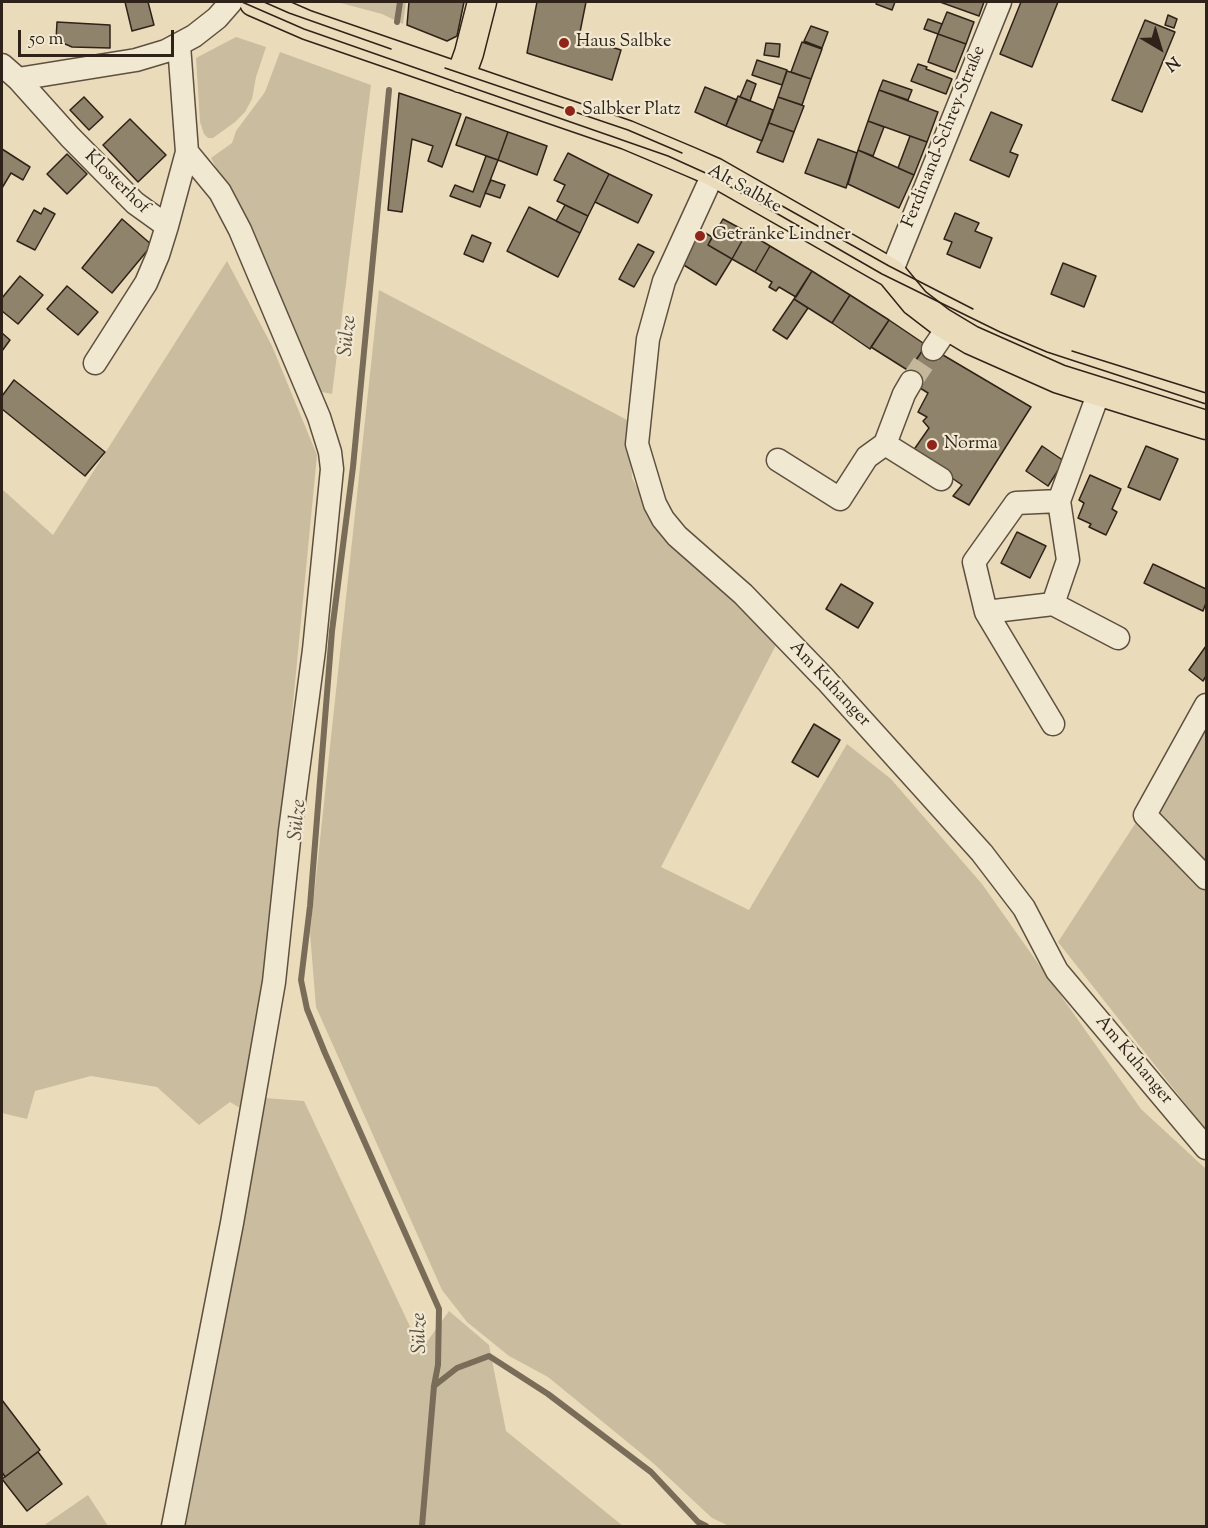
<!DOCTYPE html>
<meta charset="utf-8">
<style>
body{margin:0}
#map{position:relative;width:1208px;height:1528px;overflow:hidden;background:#eadcba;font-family:"Sorts Mill Goudy",serif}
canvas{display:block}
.frame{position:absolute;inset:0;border:3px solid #2f2218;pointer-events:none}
.north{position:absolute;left:1130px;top:18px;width:60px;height:60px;-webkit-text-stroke:4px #f1e8d2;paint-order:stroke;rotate:142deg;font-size:16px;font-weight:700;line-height:24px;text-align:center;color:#2f2218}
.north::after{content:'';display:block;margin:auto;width:21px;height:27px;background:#2f2218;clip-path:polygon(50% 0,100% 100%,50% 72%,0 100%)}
.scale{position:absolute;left:18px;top:30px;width:156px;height:27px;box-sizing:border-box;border:3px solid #2f2218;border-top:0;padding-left:8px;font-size:18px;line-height:21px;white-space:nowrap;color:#2f2218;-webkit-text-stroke:4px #f1e8d2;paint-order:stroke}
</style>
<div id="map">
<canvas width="1208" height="1528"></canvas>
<div class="frame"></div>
<div class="north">N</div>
<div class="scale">50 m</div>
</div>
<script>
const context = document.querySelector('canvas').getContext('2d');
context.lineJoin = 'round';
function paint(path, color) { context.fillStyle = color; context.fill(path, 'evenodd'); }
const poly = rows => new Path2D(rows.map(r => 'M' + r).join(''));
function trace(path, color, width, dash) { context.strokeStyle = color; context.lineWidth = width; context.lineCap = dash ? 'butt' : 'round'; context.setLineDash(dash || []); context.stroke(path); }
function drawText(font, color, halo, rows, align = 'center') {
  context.font = font + ' "Sorts Mill Goudy",serif'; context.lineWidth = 4.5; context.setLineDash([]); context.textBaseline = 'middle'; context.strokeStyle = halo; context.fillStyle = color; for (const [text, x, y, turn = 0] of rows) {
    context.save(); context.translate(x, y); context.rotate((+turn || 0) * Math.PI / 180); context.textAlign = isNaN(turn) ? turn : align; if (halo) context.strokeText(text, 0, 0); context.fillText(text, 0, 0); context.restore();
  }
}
paint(poly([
 [337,2,406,2,403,24,382,14],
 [236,37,266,47,256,77,252,99,245,112,235,122,213,138,208,138,204,134,200,122,196,58],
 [280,52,371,85,332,394,312,390,236,205,211,158,232,143,236,131,265,92],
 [227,261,272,346,317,455,281,828,248,1103,240,1108,230,1102,199,1125,157,1087,91,1076,35,1091,27,1119,2,1113,2,489,53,535],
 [379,290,629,421,632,478,648,508,711,577,777,643,661,867,749,910,847,744,891,779,982,884,1141,1109,1206,1169,1206,1526,729,1526,712,1518,653,1463,548,1377,509,1356,467,1322,442,1290,316,1007,310,933],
 [1206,715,1206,1130,1058,942],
 [265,1098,304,1101,421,1350,449,1311,489,1345,506,1431,623,1526,182,1526,189,1509],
 [88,1495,108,1526,43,1526]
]), '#cabc9e');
trace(poly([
 [397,22,400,2],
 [389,90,353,467,332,631,310,906,301,980,307,1009,325,1053,439,1309,438,1365,434,1386,422,1526],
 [434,1386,457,1368,489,1356,548,1394,651,1472,698,1522,706,1526]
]), '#796c58', 6);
const building = poly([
 [125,2,148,2,154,25,132,31,125,2],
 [409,2,464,2,457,36,447,41,407,25,409,2],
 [537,2,586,2,579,37,621,50,612,80,527,53,537,2],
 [877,2,895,2,892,10,876,4,877,2],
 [940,2,984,2,979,16,940,2],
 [1021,2,1058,2,1032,67,1000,54,1021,2],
 [947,12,974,22,966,44,938,34,947,12],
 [1168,15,1177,19,1174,28,1165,25,1168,15],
 [928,19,942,24,938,34,924,29,928,19],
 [1145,20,1175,32,1142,112,1112,100,1145,20],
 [57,22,110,25,110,48,72,47,56,40,57,22],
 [811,26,828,32,822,48,804,41,811,26],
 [938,34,966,44,955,72,928,62,938,34],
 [802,42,822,49,811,79,791,72,802,42],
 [766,43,780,44,779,57,764,55,766,43],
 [757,60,787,70,782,85,752,75,757,60],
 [918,64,927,67,926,69,952,79,946,94,911,81,918,64],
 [787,71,811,79,802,105,778,97,787,71],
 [747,80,756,84,750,101,740,97,747,80],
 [883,80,912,90,908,100,879,90,883,80],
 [705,87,737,100,726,126,695,112,705,87],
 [879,90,938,112,927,142,868,121,879,90],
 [399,93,461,114,442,167,428,161,433,146,412,139,402,212,388,210,399,93],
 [738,96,773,110,762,141,726,126,738,96],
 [84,97,103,117,89,130,70,110,84,97],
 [778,97,804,106,794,132,769,123,778,97],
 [991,112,1022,125,1010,152,1018,155,1009,177,970,160,991,112],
 [466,117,508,132,498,160,456,145,466,117],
 [130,119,166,155,138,182,103,145,130,119],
 [868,121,884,127,873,156,858,150,868,121],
 [769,123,794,132,783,162,757,152,769,123],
 [508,132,547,146,537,175,498,160,508,132],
 [910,136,927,142,914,175,898,168,910,136],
 [818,139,857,153,846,188,805,173,818,139],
 [2,149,30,167,23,180,11,173,2,188,2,149],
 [858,150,914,175,899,208,848,184,858,150],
 [568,153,609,174,588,216,557,201,565,185,554,180,568,153],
 [67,154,87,174,67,194,47,174,67,154],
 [486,156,498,160,480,207,450,196,455,185,473,192,486,156],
 [609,174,652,195,638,223,595,202,609,174],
 [491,180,505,185,500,198,485,193,491,180],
 [565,205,588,216,580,233,556,221,565,205],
 [529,207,580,233,558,277,507,251,529,207],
 [44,208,55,214,35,250,17,241,34,210,41,214,44,208],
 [955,213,979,223,975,231,992,238,980,268,947,254,952,242,944,239,955,213],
 [122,219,152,245,112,293,82,268,122,219],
 [723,219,747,232,732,259,708,245,723,219],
 [697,228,712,237,708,245,732,259,716,285,679,262,697,228],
 [747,232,770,246,755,272,732,259,747,232],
 [472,235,491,243,483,262,464,254,472,235],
 [638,244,654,252,634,287,619,279,638,244],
 [770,246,812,271,796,297,779,287,776,291,769,287,772,282,755,272,770,246],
 [1063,263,1096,276,1084,307,1051,294,1063,263],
 [812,271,850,295,832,323,794,299,812,271],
 [20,276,43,295,18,324,2,311,2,298,20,276],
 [67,286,98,312,78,335,47,309,67,286],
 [850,295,889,320,870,349,832,323,850,295],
 [794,299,808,308,787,339,773,330,794,299],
 [889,320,926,345,909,371,871,347,889,320],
 [2,333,10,340,2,351,2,333],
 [926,345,1031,407,969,505,953,496,962,485,913,451,929,428,923,421,927,417,918,412,928,393,904,378,926,345],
 [14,380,105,452,85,476,2,409,2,396,14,380],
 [1042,446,1064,461,1048,486,1026,471,1042,446],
 [1146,446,1178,459,1160,500,1128,487,1146,446],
 [1090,475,1121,489,1112,509,1117,512,1106,535,1089,527,1091,524,1078,518,1084,503,1079,500,1090,475],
 [1017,532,1046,546,1030,578,1001,563,1017,532],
 [1153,564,1206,589,1206,603,1203,611,1144,583,1153,564],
 [841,584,873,603,858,628,826,609,841,584],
 [1206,646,1206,676,1203,681,1189,670,1206,646],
 [814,724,840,740,818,777,792,762,814,724],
 [2,1400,40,1450,5,1477,2,1472,2,1400],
 [38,1452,62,1484,27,1511,2,1479,38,1452]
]);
paint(building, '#90836c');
trace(building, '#2f2218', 1.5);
trace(poly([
 [911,382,933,349]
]), '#c5b79a', 22, [22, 11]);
const minor = poly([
 [2,65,18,79,136,60,166,51,194,36,217,18,231,2],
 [18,79,70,137,135,203,167,226,187,152,179,45],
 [714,172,664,281,648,339,637,444,655,504,663,519,677,536,743,594,826,680,982,853,1024,908,1057,971,1206,1148],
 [891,273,1000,2],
 [933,349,948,327],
 [95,363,146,283,158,255,167,226],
 [911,382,904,394,885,444,941,479],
 [778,460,840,499,867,457,885,444],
 [1053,604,1118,638],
 [986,612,1053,604,1068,560,1059,501,1099,392],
 [1206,705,1145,815,1206,878],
 [1053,724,986,612,974,562,1016,503,1059,501],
 [173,1526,232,1223,274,982,290,831,314,650,332,469,330,452,319,417,240,230,220,192,187,152]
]);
const major = poly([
 [254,2,307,25,627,135,691,162,714,172,891,273,915,302,941,322,971,340,1059,379,1206,425],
 [460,78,469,53,482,2]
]);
trace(minor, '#5e5040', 25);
trace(major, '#2f2218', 31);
trace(minor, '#f1e8d2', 22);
trace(major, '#eadcba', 28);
trace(poly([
 [242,2,304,29,668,156,710,175,882,274,1000,332,1047,352,1206,404],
 [264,2,289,13,391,49],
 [445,68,628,130,682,153],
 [743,184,889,266,973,309],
 [1072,351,1206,393]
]), '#2f2218', 1.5);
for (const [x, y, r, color] of [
 [564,43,6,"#8f2418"],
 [570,111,6,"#8f2418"],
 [700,236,6,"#8f2418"],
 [932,445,6,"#8f2418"]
]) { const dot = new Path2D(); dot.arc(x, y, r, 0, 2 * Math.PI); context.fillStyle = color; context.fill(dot); trace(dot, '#f1e8d2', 2); }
drawText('18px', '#2f2218', '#f1e8d2', [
 ["Haus Salbke",576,43],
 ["Salbker Platz",582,111],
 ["Getränke Lindner",712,236],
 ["Norma",944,445]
], 'left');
drawText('18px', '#2f2218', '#f1e8d2', [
 ["Ferdinand-Schrey-Straße",945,137,-68],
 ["Klosterhof",116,183,44],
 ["Alt Salbke",744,190,29],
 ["Am Kuhanger",829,685,47],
 ["Am Kuhanger",1133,1061,50]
]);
drawText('italic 20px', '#5a4d3d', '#f1e8d2', [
 ["Sülze",349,336,-85],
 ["Sülze",299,820,-85],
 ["Sülze",421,1333,-92]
]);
</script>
